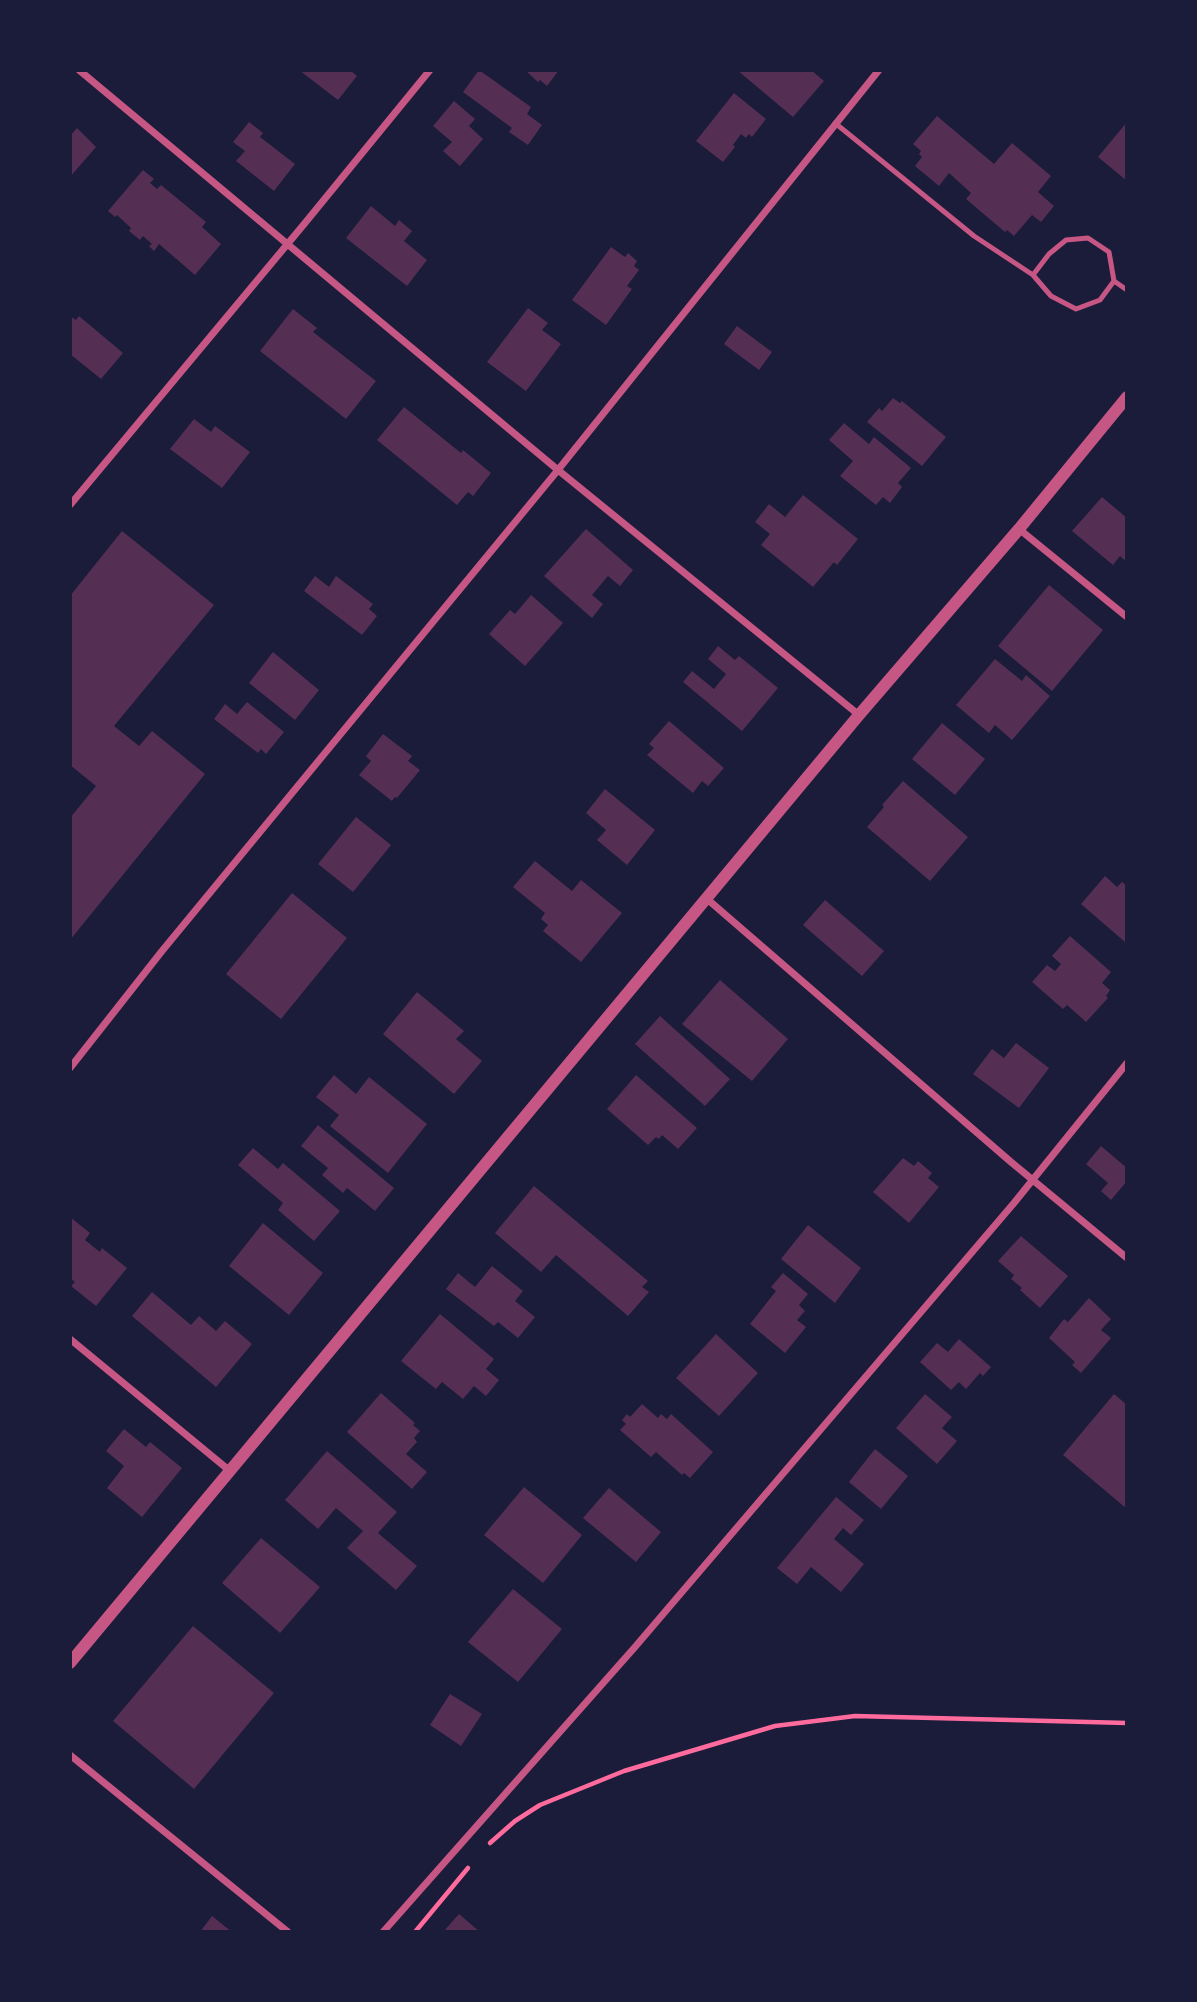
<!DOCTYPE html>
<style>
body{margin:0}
#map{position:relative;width:1197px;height:2002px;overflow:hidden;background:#1b1b3a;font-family:Barlow,sans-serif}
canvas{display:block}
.frame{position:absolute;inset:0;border:72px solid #1b1b3a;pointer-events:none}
</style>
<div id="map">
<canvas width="1197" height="2002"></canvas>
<div class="frame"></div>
</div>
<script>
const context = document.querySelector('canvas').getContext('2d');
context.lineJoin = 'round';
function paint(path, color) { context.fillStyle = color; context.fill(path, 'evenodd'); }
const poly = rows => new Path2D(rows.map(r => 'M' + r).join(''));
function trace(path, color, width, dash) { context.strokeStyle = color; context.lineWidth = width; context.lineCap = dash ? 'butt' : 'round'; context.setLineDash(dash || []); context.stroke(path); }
paint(poly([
 [299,70,350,70,357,76,338,100],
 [479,70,531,107,527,114,542,125,528,145,509,132,512,128,463,92],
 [525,70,559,70,547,86,540,80,538,82],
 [737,70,811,70,824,81,793,117],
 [734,93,766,119,752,137,749,134,746,138,741,134,733,145,735,147,723,162,696,141],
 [454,101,475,119,469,126,483,139,460,166,443,151,452,142,433,126],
 [937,116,994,164,1012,143,1051,176,1038,192,1054,206,1041,222,1032,215,1014,236,1007,230,1005,232,966,199,971,193,949,173,939,186,915,166,922,157,919,154,921,151,913,144],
 [249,122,263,133,260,137,295,164,274,191,236,161,245,151,233,142],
 [1127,122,1127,181,1098,157],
 [77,128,96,147,70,177,70,136],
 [143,170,154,179,150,183,157,189,161,185,206,222,202,227,221,244,195,275,159,244,154,251,149,246,152,244,143,236,140,240,129,231,131,228,117,215,115,217,108,211],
 [371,206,395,226,399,220,412,231,404,241,427,260,407,286,346,238],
 [611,247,625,257,628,253,637,261,634,266,639,270,627,286,632,289,606,325,572,300],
 [528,308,548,323,542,330,561,344,526,391,487,362],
 [293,309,317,328,313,332,376,381,346,419,260,351],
 [70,316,76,320,79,316,123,353,101,379,70,354],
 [737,326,772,352,759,370,724,344],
 [893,398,900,403,902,401,946,437,922,466,867,422,879,408,882,411],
 [404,407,461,453,463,450,491,473,473,496,468,492,457,505,377,440],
 [194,419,211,432,215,426,250,452,222,488,170,449],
 [844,423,869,444,874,437,911,468,898,483,902,487,890,503,883,497,876,505,840,476,853,461,829,440],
 [803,495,858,539,837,565,834,562,813,587,761,545,770,534,755,522,769,504,785,517],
 [1102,497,1127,518,1127,562,1120,556,1113,565,1072,531],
 [586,529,633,570,620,586,608,576,592,595,603,604,592,618,544,576],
 [122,531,214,605,114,726,139,746,152,731,205,774,70,940,70,818,96,786,70,765,70,596],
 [315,576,329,587,336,576,373,604,369,609,377,616,362,635,304,591],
 [1049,585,1103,630,1052,691,998,646],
 [531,595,563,623,525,666,489,634,510,610,515,614],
 [718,646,735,660,739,656,778,688,742,731,683,682,692,671,714,689,726,674,708,659],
 [273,652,319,690,295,720,249,683],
 [995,659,1022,681,1026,675,1050,696,1012,740,995,725,989,733,956,705],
 [247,702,284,732,266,754,261,749,258,753,214,719,225,704,237,714],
 [669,721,724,768,708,786,702,781,693,793,647,755,654,748,649,744],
 [942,723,985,759,955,795,912,759],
 [383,734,412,756,408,761,420,770,397,798,395,797,392,801,359,775,371,761,366,756],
 [903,781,968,837,930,881,867,827,884,807,882,805],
 [605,789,655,830,627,865,597,840,606,830,586,813],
 [356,817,391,845,353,892,318,864],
 [535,861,572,891,581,880,622,913,581,962,543,931,548,925,541,919,545,913,513,887],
 [1105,876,1117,887,1122,882,1127,886,1127,939,1125,942,1081,904],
 [292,893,347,938,281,1019,226,974],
 [825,900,884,951,862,976,803,925],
 [1070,936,1111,972,1102,983,1110,990,1106,996,1108,998,1086,1022,1067,1005,1063,1009,1032,982,1047,965,1055,971,1061,964,1052,956],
 [720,980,788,1039,752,1081,682,1024],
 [417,992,464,1031,456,1039,482,1061,454,1094,383,1034],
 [660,1016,730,1079,705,1106,635,1044],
 [1016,1043,1049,1068,1019,1108,973,1074,992,1049,1004,1058],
 [334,1075,356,1094,369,1077,427,1124,388,1173,330,1126,339,1115,316,1097],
 [636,1075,697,1128,678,1149,662,1135,659,1139,656,1137,648,1145,607,1109],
 [318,1125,394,1188,375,1211,347,1188,343,1193,322,1175,328,1168,301,1146],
 [1101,1146,1127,1168,1127,1181,1111,1200,1101,1191,1108,1183,1086,1164],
 [253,1148,278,1169,283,1163,340,1211,314,1241,278,1210,283,1203,238,1165],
 [903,1158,914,1166,918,1161,932,1173,928,1178,939,1187,909,1223,873,1192],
 [534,1186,648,1281,642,1287,649,1292,628,1316,556,1255,541,1272,495,1233],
 [70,1217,90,1233,85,1240,100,1252,102,1248,127,1268,96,1306,71,1286,75,1282,70,1278],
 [263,1223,323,1273,289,1315,229,1266],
 [808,1225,861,1268,835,1303,781,1259],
 [1021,1236,1068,1276,1040,1308,1020,1290,1022,1288,1011,1279,1014,1275,998,1261],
 [492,1266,523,1291,515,1301,535,1317,518,1338,498,1322,494,1326,446,1289,458,1273,475,1287],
 [783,1273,808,1294,799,1305,805,1311,797,1320,806,1327,785,1353,750,1324,776,1291,771,1287],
 [152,1292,191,1325,199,1316,216,1331,225,1321,252,1344,216,1387,132,1316],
 [1089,1298,1111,1319,1101,1330,1111,1338,1081,1373,1072,1365,1075,1362,1049,1338,1064,1319,1068,1322],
 [440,1314,494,1359,486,1369,499,1380,486,1396,474,1386,463,1399,442,1382,436,1389,401,1361],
 [716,1334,758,1373,719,1416,676,1378],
 [959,1339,991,1367,983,1376,980,1373,966,1389,959,1382,951,1390,920,1362,937,1343,948,1352],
 [381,1393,415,1423,413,1425,420,1431,414,1438,417,1442,406,1454,427,1472,412,1489,347,1432],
 [925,1394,952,1417,942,1428,957,1441,937,1464,896,1428],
 [1114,1394,1127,1405,1127,1509,1063,1455],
 [642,1404,658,1418,661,1414,667,1419,671,1414,713,1452,690,1478,684,1473,682,1475,656,1452,651,1457,620,1430,626,1424,622,1420,627,1414,630,1417],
 [124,1429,146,1447,150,1442,182,1468,142,1517,107,1488,124,1466,106,1451],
 [875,1449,908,1476,881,1509,849,1482],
 [327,1451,397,1512,378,1533,417,1566,396,1590,347,1548,363,1531,336,1508,318,1529,285,1500],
 [524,1487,582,1535,543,1583,484,1535],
 [609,1488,661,1532,636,1562,583,1518],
 [836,1497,864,1520,851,1535,843,1528,834,1539,864,1564,841,1592,811,1567,797,1584,777,1568],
 [261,1538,320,1587,280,1633,222,1583],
 [513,1589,562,1629,518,1682,468,1642],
 [193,1626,274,1693,194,1789,113,1721],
 [450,1694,482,1714,461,1746,430,1725],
 [459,1914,480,1932,443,1932],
 [212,1916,232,1932,200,1932]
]), '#542f53');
trace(poly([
 [490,1843,515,1821,540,1805,624,1771,775,1726,855,1716,1127,1723],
 [415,1932,468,1868]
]), '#ff6b9d', 4.5);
trace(poly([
 [835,123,974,236,1033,275,1051,296,1076,309,1100,300,1114,281,1127,290],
 [1033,275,1049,254,1066,240,1088,238,1109,252,1114,281]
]), '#c65784', 5);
trace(poly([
 [79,70,558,470,859,715],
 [70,505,305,223,430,70],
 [1019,529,1127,617],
 [706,898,1011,1162,1127,1258],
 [70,1068,162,951,558,470,879,70],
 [70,1339,230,1471],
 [70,1755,288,1932],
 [383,1932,635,1647,1014,1203,1127,1063]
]), '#c65784', 7);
trace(poly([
 [70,1663,859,715,1019,529,1127,397]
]), '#c65784', 12);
</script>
